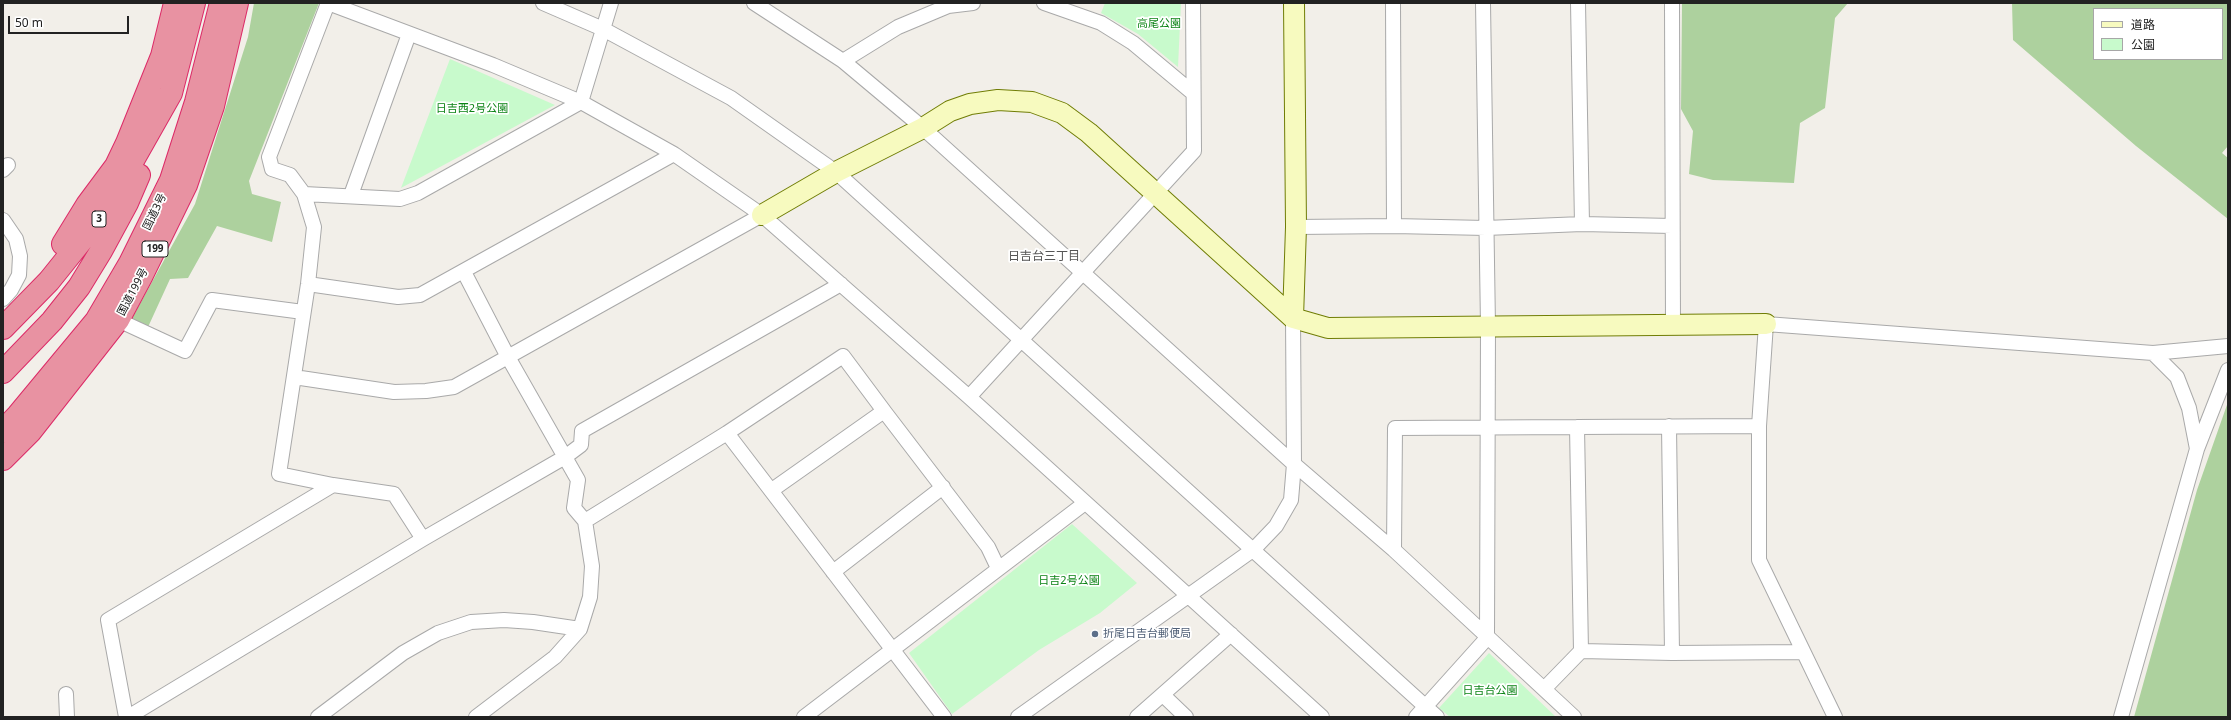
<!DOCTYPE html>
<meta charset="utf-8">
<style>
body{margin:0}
#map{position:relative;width:2231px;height:720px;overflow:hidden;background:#f2efe9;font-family:"Noto Sans","Noto Sans JP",sans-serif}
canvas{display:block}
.frame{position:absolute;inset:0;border:4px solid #222;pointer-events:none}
.legend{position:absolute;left:2093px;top:8px;width:130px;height:52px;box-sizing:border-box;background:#fff;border:1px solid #a7a7a7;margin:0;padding:5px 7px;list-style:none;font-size:12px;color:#222}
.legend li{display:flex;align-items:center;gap:8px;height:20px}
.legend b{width:20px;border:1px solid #a7a7a7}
.scale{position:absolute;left:8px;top:16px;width:121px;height:18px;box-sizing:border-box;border:2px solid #222;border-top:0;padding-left:5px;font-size:12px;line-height:14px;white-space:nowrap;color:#222;-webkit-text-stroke:3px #fff;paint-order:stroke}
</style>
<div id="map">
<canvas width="2231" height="720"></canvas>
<div class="frame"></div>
<ul class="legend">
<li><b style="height:5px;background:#f7fabf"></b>道路</li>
<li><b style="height:11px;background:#c8facc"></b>公園</li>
</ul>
<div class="scale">50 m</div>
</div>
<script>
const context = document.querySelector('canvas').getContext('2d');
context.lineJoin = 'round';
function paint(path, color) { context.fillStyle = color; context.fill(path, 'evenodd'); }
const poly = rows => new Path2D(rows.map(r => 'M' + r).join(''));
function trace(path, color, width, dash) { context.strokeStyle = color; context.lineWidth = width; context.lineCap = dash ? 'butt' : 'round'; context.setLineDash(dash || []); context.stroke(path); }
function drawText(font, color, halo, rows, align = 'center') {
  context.font = font + ' "Noto Sans","Noto Sans JP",sans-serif'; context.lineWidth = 3.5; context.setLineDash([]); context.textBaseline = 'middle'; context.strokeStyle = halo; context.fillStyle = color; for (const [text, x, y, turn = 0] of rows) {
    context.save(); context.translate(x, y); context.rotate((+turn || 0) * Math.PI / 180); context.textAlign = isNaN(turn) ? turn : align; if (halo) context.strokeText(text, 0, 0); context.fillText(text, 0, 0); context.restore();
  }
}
paint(poly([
 [254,3,319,3,249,181,252,194,281,202,272,242,217,226,188,278,170,279,143,338,125,331,195,204,248,37],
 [1682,3,1848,3,1835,18,1825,108,1800,123,1794,183,1713,180,1689,174,1693,131,1681,109],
 [2012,3,2228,3,2228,146,2222,153,2228,158,2228,219,2136,146,2013,40],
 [2094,9,2222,9,2222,59,2094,59],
 [2228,402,2228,717,2134,717,2197,490]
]), '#add19e');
paint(poly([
 [1105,3,1181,3,1178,67,1138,34,1101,13],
 [450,59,555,105,401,188],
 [1072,524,1137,583,1100,613,1039,650,952,714,909,653],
 [1489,653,1556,717,1450,717,1439,708]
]), '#c8facc');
const street = poly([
 [328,3,493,65,581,102,674,154,762,215,969,397,1322,717],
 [328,3,269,157,272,169,290,175,304,194,314,227,308,284,279,474,333,485,394,494,423,539],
 [543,3,603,29,731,98,836,172,1437,717],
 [754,3,843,61,923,128,1294,464,1394,550,1574,717],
 [1044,3,1101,23,1133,43,1193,93],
 [1393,3,1394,226],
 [1578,3,1582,224],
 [1672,3,1673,325],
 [843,61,898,27,948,6,973,3],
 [3,170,8,165],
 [304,194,400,199,418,193,581,102,611,3],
 [351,195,409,34],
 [3,220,16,239,20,256,19,275,11,290,3,299],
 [1296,227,1394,226,1486,228,1582,224,1672,226],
 [464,272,508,357,578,480,574,508,585,521,592,566,590,597,580,629,555,657,476,717],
 [308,284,398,297,420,295,674,154],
 [118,320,185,351,212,300,303,312],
 [2153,353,2177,377,2189,408,2197,449],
 [294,377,394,392,426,391,454,387,762,215],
 [969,397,1194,151,1193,3],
 [1669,426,1672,653],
 [727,433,944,717],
 [772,490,884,411,988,547,998,568],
 [585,521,727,433,843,356,884,411],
 [1394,550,1395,428,1759,426],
 [833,572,943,487],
 [1581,651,1672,653,1803,652],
 [1544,689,1581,651,1577,427],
 [66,694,67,717],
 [1163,695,1186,717],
 [126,717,108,620,333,485],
 [128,717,423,539,565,457,581,445,582,431,841,284],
 [318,717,403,653,438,633,471,622,504,620,533,622,580,629],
 [804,717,1085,503],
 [1018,717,1254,549,1276,526,1291,500,1294,464,1293,318],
 [1137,717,1231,634],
 [1416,717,1487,638,1488,326,1483,3],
 [1835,717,1759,560,1759,426,1766,324,2153,353,2228,346],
 [2121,717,2197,449,2228,370]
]);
const secondary = poly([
 [762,215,836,172,923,128,950,111,970,104,998,100,1032,102,1062,113,1089,133,1293,318,1328,328,1766,324],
 [1293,318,1296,227,1294,3]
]);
const highway = poly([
 [63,244,87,205,116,166,127,143,162,56,175,3],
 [3,328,49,281,102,215,171,93,194,3],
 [3,372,52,321,79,287,101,251,127,203,139,175],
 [3,431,18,415,96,321,130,263,171,180,196,102,221,3],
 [3,459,30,432,118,320,142,275,186,185,213,106,237,3]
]);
trace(street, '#a9a9a9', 16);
trace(secondary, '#707d05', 22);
trace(highway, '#dc2a67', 24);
trace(street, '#fff', 14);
trace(secondary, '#f7fabf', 20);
trace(highway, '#e892a2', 22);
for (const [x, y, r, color] of [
 [1095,634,4,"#5c6f8a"]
]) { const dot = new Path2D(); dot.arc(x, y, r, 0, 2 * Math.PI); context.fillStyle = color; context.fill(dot); trace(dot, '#fff', 1.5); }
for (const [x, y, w] of [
 [99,219,14],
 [155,249,26]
]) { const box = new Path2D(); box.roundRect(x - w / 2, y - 8, w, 16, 3); context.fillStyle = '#fff'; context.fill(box); trace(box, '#222', 1); }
drawText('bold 10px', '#222', null, [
 ["3",99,219],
 ["199",155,249]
]);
drawText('11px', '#0c8416', '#fff', [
 ["高尾公園",1159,24],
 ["日吉西2号公園",472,109],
 ["日吉2号公園",1069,581],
 ["日吉台公園",1490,691]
]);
drawText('11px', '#222', '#fff', [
 ["国道3号",155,212,-64],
 ["国道199号",133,292,-62]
]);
drawText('11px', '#4e5e75', '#fff', [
 ["折尾日吉台郵便局",1103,634]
], 'left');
drawText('12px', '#555', '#fff', [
 ["日吉台三丁目",1044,257]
]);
</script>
